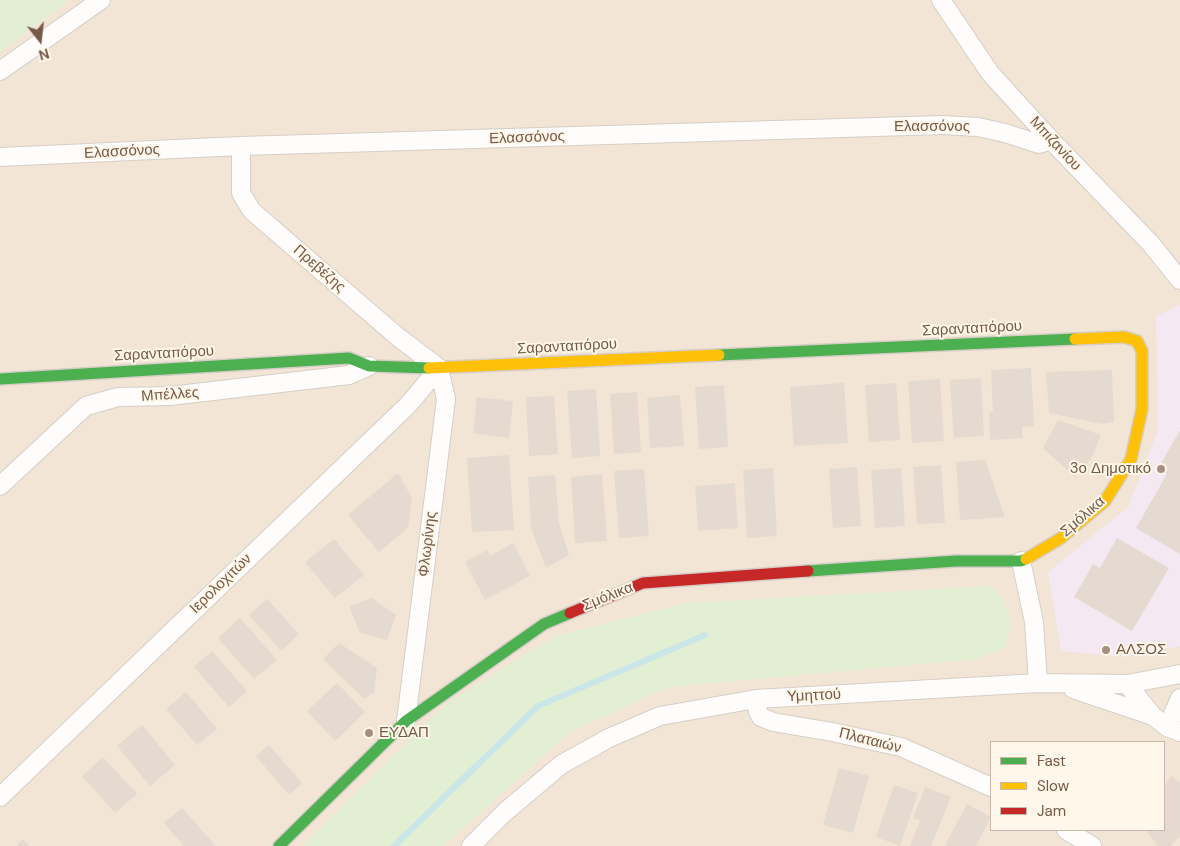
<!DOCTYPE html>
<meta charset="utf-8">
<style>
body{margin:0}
#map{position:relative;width:1180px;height:846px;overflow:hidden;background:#f8f2e9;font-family:"DM Sans",sans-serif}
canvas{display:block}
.legend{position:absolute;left:990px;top:741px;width:175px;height:90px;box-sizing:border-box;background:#fff7ea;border:1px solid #c9b8a9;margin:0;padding:6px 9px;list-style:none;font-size:15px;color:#775947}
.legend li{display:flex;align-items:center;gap:10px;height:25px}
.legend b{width:25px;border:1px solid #c9b8a9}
.north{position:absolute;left:15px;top:15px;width:50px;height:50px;-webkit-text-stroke:4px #fff7ea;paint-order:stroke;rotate:164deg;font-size:14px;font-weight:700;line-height:20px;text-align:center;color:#775947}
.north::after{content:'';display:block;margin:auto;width:18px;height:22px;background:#775947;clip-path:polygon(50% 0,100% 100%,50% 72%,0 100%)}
</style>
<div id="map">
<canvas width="1180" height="846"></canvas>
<ul class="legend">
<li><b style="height:6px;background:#4caf50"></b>Fast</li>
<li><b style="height:6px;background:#ffc107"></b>Slow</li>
<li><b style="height:6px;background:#c62828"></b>Jam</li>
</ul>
<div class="north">N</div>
</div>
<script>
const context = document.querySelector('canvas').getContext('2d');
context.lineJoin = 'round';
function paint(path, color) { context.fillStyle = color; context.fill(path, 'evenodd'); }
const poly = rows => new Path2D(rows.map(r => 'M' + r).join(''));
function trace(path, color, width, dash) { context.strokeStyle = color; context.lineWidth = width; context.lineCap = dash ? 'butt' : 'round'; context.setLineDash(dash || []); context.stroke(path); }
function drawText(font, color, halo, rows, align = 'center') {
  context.font = font + ' "DM Sans",sans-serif'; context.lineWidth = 4; context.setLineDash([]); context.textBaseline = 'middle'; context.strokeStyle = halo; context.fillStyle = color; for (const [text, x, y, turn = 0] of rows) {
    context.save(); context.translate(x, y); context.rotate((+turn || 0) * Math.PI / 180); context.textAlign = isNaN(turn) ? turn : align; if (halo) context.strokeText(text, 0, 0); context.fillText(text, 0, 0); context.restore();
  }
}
paint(poly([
 [70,0,1180,0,1180,846,0,846,0,52],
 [991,742,1164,742,1164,830,991,830]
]), '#f2e5d6');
paint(poly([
 [1180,305,1180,646,1123,657,1061,651,1048,572,1128,507,1158,430,1156,316]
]), '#f4e8f2');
paint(poly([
 [0,0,70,0,0,52],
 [991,586,1004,599,1011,627,1004,649,976,659,669,687,570,732,443,846,302,846,446,704,556,636,685,603]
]), '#e3efd2');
trace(poly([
 [394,846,538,706,705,635]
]), '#cae6e9', 6);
paint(poly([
 [1031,368,1034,426,1022,427,1023,438,990,440,989,412,993,412,991,370],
 [1112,370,1114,422,1102,424,1049,413,1046,372],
 [981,378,984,436,954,438,950,380],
 [940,379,944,441,912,443,908,381],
 [844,383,848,443,794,446,790,387],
 [896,383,900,440,869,442,865,385],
 [724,385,728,447,699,449,695,387],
 [596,389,600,456,572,458,567,391],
 [637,392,641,452,614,454,610,394],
 [680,395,684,446,650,448,647,398],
 [554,396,558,454,529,456,526,397],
 [477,397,513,401,509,438,473,433],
 [1058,420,1101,435,1091,459,1075,477,1043,448],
 [1180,430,1180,554,1136,528,1167,474,1158,469],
 [509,455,514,530,472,532,467,458],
 [985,460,1005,517,960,520,956,462],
 [941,465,945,523,917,524,913,467],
 [857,467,861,526,833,528,829,469],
 [773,468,777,536,747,538,743,470],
 [901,468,905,526,875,528,871,470],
 [644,469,649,536,619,538,614,471],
 [398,473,412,498,408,528,379,552,348,515],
 [602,474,607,541,575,543,571,477],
 [555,475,559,523,569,555,546,568,531,528,528,477],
 [735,483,738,528,698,531,695,486],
 [1117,538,1169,568,1132,631,1074,597,1093,564,1100,568],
 [334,539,364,575,335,598,305,562],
 [513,543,530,576,485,600,465,562,487,550,490,556],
 [372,598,396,615,387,640,360,633,349,606],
 [267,599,299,634,281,651,249,615],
 [240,618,277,660,254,679,218,638],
 [339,643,377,668,374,693,364,699,323,659],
 [212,651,247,691,229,707,194,667],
 [337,683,365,712,335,741,307,711],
 [186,692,217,729,197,745,166,709],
 [142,725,175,765,150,786,117,746],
 [269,745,302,783,289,795,256,756],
 [103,757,137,794,115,813,82,776],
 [839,768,869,776,853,833,823,825],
 [1171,776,1180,783,1180,836,1170,846,1158,846,1146,830,1164,830,1164,787],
 [894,785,918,793,900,846,876,837],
 [925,787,951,797,931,846,910,846,920,821,913,818],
 [967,804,991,817,976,846,947,846,945,845],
 [182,808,215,845,213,846,184,846,164,823],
 [23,839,29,846,16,846]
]), '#e4dad0');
const street = poly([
 [941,0,990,73,1051,140,1151,244,1180,280],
 [0,71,101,0],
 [241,146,241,193,252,211,398,337,439,368],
 [0,157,241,146,942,125,978,127,1005,133,1039,144,1051,140],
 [0,486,86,406,118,397,170,396,349,375,369,366],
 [1021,561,1034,622,1038,683],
 [1127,684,1153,716,1167,727,1180,732],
 [1073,689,1153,716],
 [756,699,758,712,761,717,773,722,832,732,901,747,991,787],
 [1171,719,1180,698],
 [406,721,446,399,439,368],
 [0,797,409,404,439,368],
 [1066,830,1092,846],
 [471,846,505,812,562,764,609,738,660,716,756,699,1038,683,1127,684,1180,674]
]);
const fast = poly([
 [719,355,1075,339],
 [0,379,349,358,369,366,429,368],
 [808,571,956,561,1021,561,1026,559],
 [279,846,406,721,544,624,570,613]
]);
const slow = poly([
 [429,368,719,355],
 [1026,559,1061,538,1105,501,1131,459,1142,409,1142,351,1137,341,1124,337,1075,339]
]);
const jam = poly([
 [570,613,643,583,808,571]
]);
trace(street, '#d6cec6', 20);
trace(fast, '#d6cec6', 14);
trace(slow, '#d6cec6', 14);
trace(jam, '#d6cec6', 14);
trace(street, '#fefdfc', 18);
trace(fast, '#4caf50', 11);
trace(slow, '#ffc107', 11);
trace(jam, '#c62828', 11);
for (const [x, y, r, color] of [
 [1161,469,5,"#a48f80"],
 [1106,650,5,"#a48f80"],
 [369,733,5,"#a48f80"]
]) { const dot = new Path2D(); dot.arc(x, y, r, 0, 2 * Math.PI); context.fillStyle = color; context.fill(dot); trace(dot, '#fff7ea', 2); }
drawText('15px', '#775947', '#fff7ea', [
 ["Ελασσόνος",932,127],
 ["Ελασσόνος",527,138,-2],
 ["Μπιζανίου",1055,144,47],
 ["Ελασσόνος",122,152,-3],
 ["Πρεβέζης",319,269,41],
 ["Σαρανταπόρου",972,329,-3],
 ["Σαρανταπόρου",567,347,-3],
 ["Σαρανταπόρου",164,354,-3],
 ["Μπέλλες",170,395,-4],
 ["Σμόλικα",1083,517,-41],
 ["Φλωρίνης",428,544,-83],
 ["Ιερολοχιτών",221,584,-44],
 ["Σμόλικα",608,597,-22],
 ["Υμηττού",814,696,-3],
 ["Πλαταιών",870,741,14]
]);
drawText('15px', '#775947', '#fff7ea', [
 ["3ο Δημοτικό",1151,469,"right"],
 ["ΑΛΣΟΣ",1116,650],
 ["ΕΥΔΑΠ",379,733]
], 'left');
</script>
